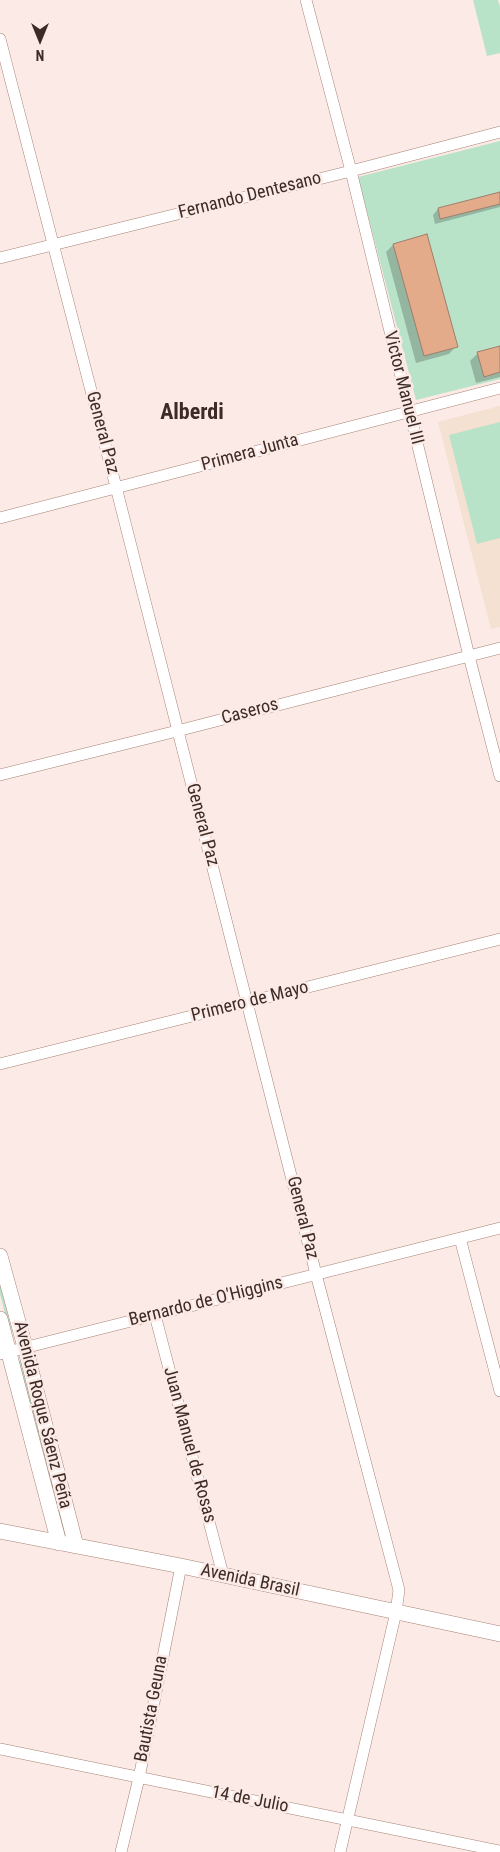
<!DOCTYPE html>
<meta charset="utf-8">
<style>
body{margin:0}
#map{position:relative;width:500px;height:1852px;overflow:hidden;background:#fbeae5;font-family:"Roboto Condensed",sans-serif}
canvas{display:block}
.north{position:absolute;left:15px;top:15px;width:50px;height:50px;-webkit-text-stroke:4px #fbeae5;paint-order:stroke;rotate:180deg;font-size:14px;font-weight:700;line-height:20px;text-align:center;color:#3c2c27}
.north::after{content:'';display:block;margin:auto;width:18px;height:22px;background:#3c2c27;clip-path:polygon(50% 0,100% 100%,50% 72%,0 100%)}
</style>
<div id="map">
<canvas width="500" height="1852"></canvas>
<div class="north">N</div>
</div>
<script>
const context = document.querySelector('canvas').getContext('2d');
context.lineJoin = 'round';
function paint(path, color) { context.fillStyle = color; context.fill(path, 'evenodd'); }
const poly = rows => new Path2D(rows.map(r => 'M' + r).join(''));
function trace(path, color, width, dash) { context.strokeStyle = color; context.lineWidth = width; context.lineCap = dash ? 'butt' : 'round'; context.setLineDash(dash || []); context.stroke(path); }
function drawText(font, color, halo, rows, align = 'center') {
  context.font = font + ' "Roboto Condensed",sans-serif'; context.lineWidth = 5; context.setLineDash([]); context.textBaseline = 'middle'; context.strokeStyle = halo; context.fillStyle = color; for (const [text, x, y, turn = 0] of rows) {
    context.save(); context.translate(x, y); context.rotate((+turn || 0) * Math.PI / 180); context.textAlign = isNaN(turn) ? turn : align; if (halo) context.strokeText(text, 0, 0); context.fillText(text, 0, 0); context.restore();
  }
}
paint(poly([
 [500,406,500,627,491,629,438,422]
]), '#f4e1d1');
paint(poly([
 [473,0,498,0,500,7,500,53,487,56],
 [500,141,500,379,416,400,358,177],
 [500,422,500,538,477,544,449,435],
 [0,1284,12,1332,10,1333,0,1294],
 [21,1361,56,1498,54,1498,18,1362]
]), '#b9e3c9');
paint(poly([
 [500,193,500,207,435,224,433,215,438,209],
 [426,236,456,346,449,354,416,363,386,252,393,245],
 [500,347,500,377,476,383,470,361,478,353]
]), '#0003');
const building = poly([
 [500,192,500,204,440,219,438,208,500,192],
 [427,234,458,347,424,356,393,244,427,234],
 [500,346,500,372,484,377,477,352,500,346]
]);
paint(building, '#e3ab8a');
trace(building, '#9f7e6b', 1);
const minor = poly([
 [306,0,351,171,469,656,500,776],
 [0,39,116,487,316,1274,399,1590,396,1612,340,1852],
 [0,258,351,171,500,132],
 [0,518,500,388],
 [0,775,177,731,500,648],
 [0,1064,500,939],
 [460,1238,500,1391],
 [155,1315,223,1575],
 [0,1354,500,1228],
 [0,1749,500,1851],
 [121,1852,139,1778,181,1566]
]);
const tertiary = poly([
 [0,1256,25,1347,76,1546],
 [0,1319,59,1543],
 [0,1531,181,1566,500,1634]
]);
trace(minor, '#a78275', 12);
trace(tertiary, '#a78275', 16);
trace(minor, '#fff', 11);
trace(tertiary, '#fff', 15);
drawText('18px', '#3c2c27', '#fbeae5', [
 ["Fernando Dentesano",250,196,-14],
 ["Victor Manuel III",403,388,76],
 ["General Paz",102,433,75],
 ["Primera Junta",250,453,-15],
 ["Caseros",250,712,-15],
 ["General Paz",202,825,75],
 ["Primero de Mayo",250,1002,-14],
 ["General Paz",302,1218,76],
 ["Bernardo de O'Higgins",206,1302,-14],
 ["Avenida Roque Sáenz Peña",42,1415,76],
 ["Juan Manuel de Rosas",189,1445,75],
 ["Avenida Brasil",250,1581,12],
 ["Bautista Geuna",152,1709,-79],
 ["14 de Julio",250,1800,11]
]);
drawText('bold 22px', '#3c2c27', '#fbeae5', [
 ["Alberdi",192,413]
]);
</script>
